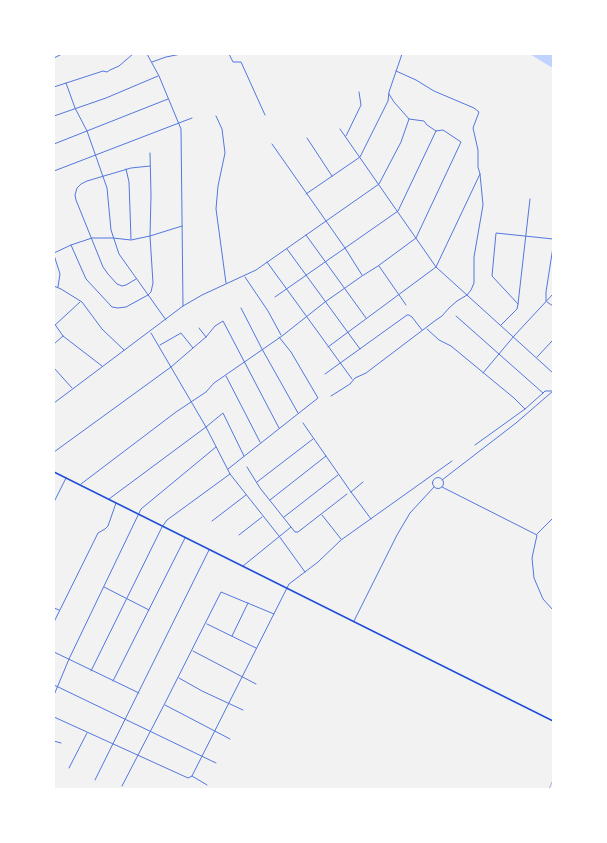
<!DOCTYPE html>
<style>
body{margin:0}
#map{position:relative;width:607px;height:843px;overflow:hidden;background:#f2f2f2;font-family:Arial,sans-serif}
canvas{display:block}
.frame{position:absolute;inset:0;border:55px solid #fff;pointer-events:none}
</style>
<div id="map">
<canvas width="607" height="843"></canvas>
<div class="frame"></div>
</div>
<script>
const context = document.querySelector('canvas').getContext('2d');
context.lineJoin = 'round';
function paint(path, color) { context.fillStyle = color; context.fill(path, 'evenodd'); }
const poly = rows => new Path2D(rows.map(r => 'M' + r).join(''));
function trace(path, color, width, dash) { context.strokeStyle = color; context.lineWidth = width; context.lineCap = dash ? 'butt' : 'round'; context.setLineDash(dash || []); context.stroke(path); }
paint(poly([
 [530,54,553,54,553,68,541,61]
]), '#bfd3fe');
trace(poly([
 [549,789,553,780]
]), '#5277de', 0.5);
trace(poly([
 [147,54,159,76,181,129,183,306],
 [229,54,233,62,241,62,265,115],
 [54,58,62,54],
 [152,62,166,57,181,54],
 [66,83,75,108,87,131,107,188,111,230,119,254,166,320],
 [54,87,103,71,107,72,110,70,119,66,133,54],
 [54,116,106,98,158,76],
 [216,116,222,129,225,153,218,186,216,209,226,283],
 [340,129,436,267,553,373],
 [346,136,361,105,359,92],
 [307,138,332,176],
 [54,144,168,99],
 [272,144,345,248,362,275],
 [126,169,129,182,131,239],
 [54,171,192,118],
 [306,194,360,157,388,101,389,92,402,54],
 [306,235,366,318],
 [71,245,86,279,112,307,118,308,126,307,148,295,151,292,153,283,150,236,151,195,150,153],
 [287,249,360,349],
 [54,253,71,245,92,238,113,238,131,240,150,236,182,226],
 [54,255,60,274,58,287],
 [267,262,352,379],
 [379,266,406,305],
 [245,277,268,311,281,335],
 [136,279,126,285,122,286,117,284,108,274,103,267,76,200,75,195,77,188,81,184,87,181,131,168,150,166],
 [54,286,61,289,82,302,102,329,124,350],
 [275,297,398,211,436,131],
 [546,301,546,292,553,247],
 [547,302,553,306],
 [518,304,492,276,496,233,553,239],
 [241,308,262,349,298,413],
 [456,316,543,393],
 [54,323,63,336,102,366],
 [501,325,517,309,518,304,530,199],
 [54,326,80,302],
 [199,328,206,337],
 [427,329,439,340,451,346,514,398,525,409],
 [151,333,206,427,230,474,279,536,305,572],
 [54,344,63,336],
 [328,347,436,267,480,174],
 [193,348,206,337,215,326,223,321,279,428],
 [537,357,553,340],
 [54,368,72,388],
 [483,373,514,336,553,294],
 [325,374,407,315,409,315,412,317,422,330],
 [226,376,260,442],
 [331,396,350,384,355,378,366,373,436,320,442,316,449,308,457,301,467,295,471,290,474,283,474,257,483,205,480,174,478,167,478,150,473,128,479,112,474,108,434,91,416,80,396,71],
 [54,403,183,306,202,295,256,270,379,184,401,142,409,119],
 [303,423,351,492,371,519],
 [475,445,525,409,543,393,545,391,552,391],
 [54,452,171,367,193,348,181,333,160,345],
 [247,467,260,488,291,527],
 [228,469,318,398,291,352,279,337],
 [257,482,313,439],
 [81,484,176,412,206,392,214,383,282,336,325,302,362,276,378,266,416,238,461,142,443,130,436,131,427,125,424,121,409,119,394,102,389,94],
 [442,487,537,535,532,558,534,578,543,599,553,610],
 [351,492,363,482],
 [109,499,206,427,223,413,244,456],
 [270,500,326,456],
 [54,502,66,478],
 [322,515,341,539],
 [284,517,338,475],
 [212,521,246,495],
 [537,534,553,518],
 [239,535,262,517],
 [243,566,291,527,295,532,298,532,347,494],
 [104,587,149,610],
 [54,608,59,610],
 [54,622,98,533,105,529,108,526,116,503],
 [207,624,256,648],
 [232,636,248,603],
 [193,651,256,684],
 [54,652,139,693],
 [91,671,162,527,167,520,230,474],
 [179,678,202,691,243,710],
 [113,681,185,538],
 [54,685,216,763],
 [54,695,69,659,141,509,216,447],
 [165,705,230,739],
 [54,717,188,778,192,776,207,785],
 [54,741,61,743],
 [69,768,87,733],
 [192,776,289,584,318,562,341,540,452,461],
 [95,780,209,550],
 [122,786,164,705,221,592,274,614]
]), '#5277de', 1);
trace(poly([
 '432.5 483a5.5 5.5 0 1 1 11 0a5.5 5.5 0 1 1-11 0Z',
 [442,480,516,423,553,391],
 [354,621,397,535,410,513,434,487]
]), '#5277de', 1);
trace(poly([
 [54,472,553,721]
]), '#1d4ed8', 1.5);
</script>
